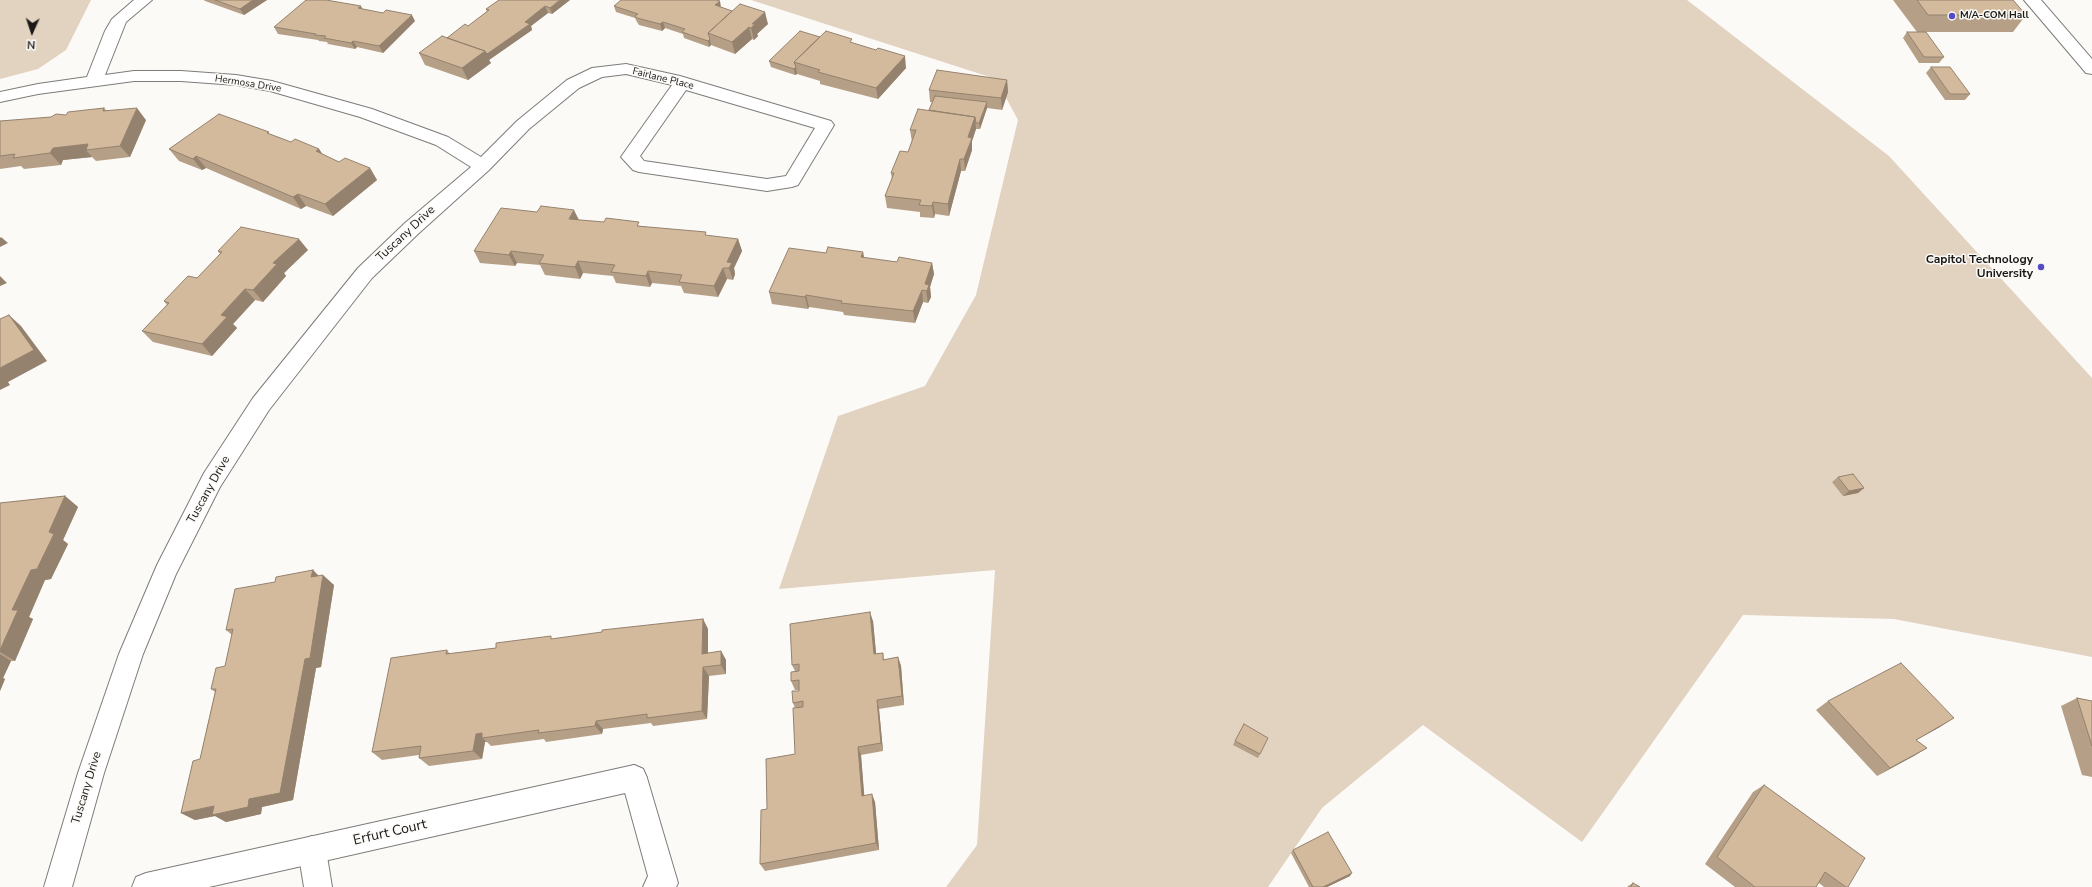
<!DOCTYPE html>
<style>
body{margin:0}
#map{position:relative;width:2092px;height:887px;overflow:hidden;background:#fcfaf7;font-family:"Nunito Sans",sans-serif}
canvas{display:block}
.north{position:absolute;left:12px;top:12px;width:40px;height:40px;-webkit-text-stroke:3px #fcfaf7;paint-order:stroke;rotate:183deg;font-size:11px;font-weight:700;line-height:16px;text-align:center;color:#1a1918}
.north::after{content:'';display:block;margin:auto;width:14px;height:18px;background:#1a1918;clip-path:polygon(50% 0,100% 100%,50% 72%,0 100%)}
</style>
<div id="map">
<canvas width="2092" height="887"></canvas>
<div class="north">N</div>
</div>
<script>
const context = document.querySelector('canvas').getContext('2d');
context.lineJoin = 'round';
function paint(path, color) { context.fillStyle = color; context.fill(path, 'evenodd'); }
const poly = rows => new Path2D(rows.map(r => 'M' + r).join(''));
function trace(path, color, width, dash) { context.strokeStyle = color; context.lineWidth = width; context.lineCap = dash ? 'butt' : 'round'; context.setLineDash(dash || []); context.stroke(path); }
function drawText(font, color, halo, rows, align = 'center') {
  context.font = font + ' "Nunito Sans",sans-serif'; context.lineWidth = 3; context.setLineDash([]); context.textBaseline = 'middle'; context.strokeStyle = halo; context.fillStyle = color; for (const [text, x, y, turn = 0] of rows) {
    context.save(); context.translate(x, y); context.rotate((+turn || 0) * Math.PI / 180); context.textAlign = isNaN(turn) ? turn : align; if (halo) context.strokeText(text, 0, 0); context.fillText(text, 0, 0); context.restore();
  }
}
paint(poly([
 [0,0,91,0,66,50,38,69,0,79],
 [751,0,1687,0,1889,156,2092,378,2092,657,1894,619,1743,615,1582,842,1423,725,1322,808,1268,887,946,887,977,845,995,570,779,589,838,416,925,386,976,295,1018,120,996,79]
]), '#e2d2c0');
const service = poly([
 [634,765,643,769,647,778,678,883,676,887,643,887,648,876,621,778,625,769,634,765],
 [312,836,322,840,326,850,332,887,304,887,298,850,302,840,312,836]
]);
const minor = poly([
 [134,0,152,0,126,22,105,75,134,71,181,71,236,75,272,81,372,109,448,137,481,157,517,121,567,80,592,68,626,64,680,76,831,121,834,125,798,185,792,187,767,191,639,172,633,170,621,157,672,85,626,74,602,77,579,88,529,129,489,170,419,233,372,278,269,410,220,487,176,574,143,654,104,773,72,887,44,887,78,773,119,654,157,565,204,473,253,398,358,268,405,223,471,167,436,145,360,117,270,91,236,85,181,81,134,81,38,94,0,102,0,92,38,84,87,77,105,31,112,19,134,0],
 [686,90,815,128,786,176,767,179,644,161,640,156,686,90],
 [2024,0,2041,0,2092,59,2092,74,2086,73,2024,0],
 [634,765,643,769,647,778,643,787,634,791,209,887,132,887,136,877,146,873,634,765]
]);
trace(service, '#7e7c7a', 2);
trace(minor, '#7e7c7a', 2);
paint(service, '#fff');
paint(minor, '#fff');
paint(poly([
 [204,0,267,0,244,15,205,1],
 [570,0,552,14,548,13,531,26,532,30,489,60,491,63,468,80,425,65,419,53,447,38,468,26,487,12,486,9],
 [1893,0,2013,0,2026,15,2013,32,1917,32],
 [614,6,721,7,768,24,757,34,758,36,754,40,752,39,735,54,711,45,709,47,684,38,683,34,665,28,662,31,639,25,637,22,635,18,616,12],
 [363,9,415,21,383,53,357,47,355,49,328,44,327,42,319,41,318,40,278,34,274,27],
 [1907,32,1944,57,1939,63,1919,63,1903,38],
 [820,37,852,43,906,68,878,99,820,84,820,81,797,74,795,75,771,67,769,61],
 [1931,67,1970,94,1965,100,1945,100,1926,73],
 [1007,80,1008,92,1002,110,987,108,980,129,976,129,972,141,972,150,965,171,961,171,949,216,935,214,934,218,920,217,920,212,887,208,885,196,892,179,891,173,908,152,912,142,910,130,929,110,932,102,930,102,929,90],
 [104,108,107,111,146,120,130,157,96,161,92,157,63,160,61,165,24,169,21,166,0,169,0,121,51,117,66,115],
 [272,135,291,142,319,149,323,155,339,162,370,168,377,180,333,216,306,206,301,209,206,168,202,170,179,161,169,149],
 [579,220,641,226,707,236,738,239,742,251,734,268,735,274,733,280,727,279,718,297,684,293,681,286,652,283,650,287,616,283,613,276,583,273,580,279,545,275,540,265,517,263,515,266,480,263,474,251],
 [308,250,284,273,286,276,263,302,255,300,233,324,237,328,212,356,153,342,142,331,167,305,164,301,197,278,220,254,218,251],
 [863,252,864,258,897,262,932,263,934,274,930,287,931,297,928,303,923,302,915,323,844,315,843,312,809,307,808,309,772,304,769,292,826,253],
 [1838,477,1864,488,1858,493,1843,496,1832,482],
 [65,496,78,507,63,540,68,544,51,579,45,580,29,617,33,619,15,661,11,661,3,678,5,679,0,691,0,503],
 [313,570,318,576,334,585,321,667,316,668,293,800,262,807,261,814,226,822,215,816,195,820,181,813,200,759,215,692,211,689,225,666,232,635,226,630,275,582],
 [703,619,708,629,708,653,721,651,726,660,726,674,709,676,707,719,653,726,651,723,603,729,602,734,546,742,544,739,491,746,487,742,485,742,482,759,429,766,419,758,419,755,382,760,372,752,447,650,450,654,496,648,553,639],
 [873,621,876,654,883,653,884,660,898,657,901,666,904,705,879,709,883,751,861,755,864,796,875,802,879,850,765,871,760,864,767,809,795,754,795,708,793,703,799,690,795,690,791,681,795,671,792,665],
 [2077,698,2092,701,2092,777,2082,775,2061,706],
 [1828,701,1940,727,1916,740,1927,748,1877,776,1816,710],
 [1235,741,1266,742,1258,758,1233,745],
 [1764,785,1848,887,1824,887,1819,883,1816,887,1735,887,1705,864,1753,792],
 [1293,850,1350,876,1327,887,1309,887,1291,853],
 [1633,883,1640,887,1627,887,1628,886]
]), '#b5a087');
paint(poly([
 [253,0,267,0,244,15,240,9],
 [560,0,570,0,552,14,550,8],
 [720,1,721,7,715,5],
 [361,6,364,12,358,8],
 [545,6,548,13,531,26,532,30,489,60,491,63,468,80,462,68],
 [765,12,768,24,757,34,758,36,754,40,751,28,752,24],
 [412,15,415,21,383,53,379,46],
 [663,22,665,28,662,31,660,24],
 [749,27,752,39,735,54,732,42],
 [710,39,711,45,709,47,708,41],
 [353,41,357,47,355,49,351,43],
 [905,56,906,68,878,99,876,88],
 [796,67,797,74,795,75,794,69],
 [1007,80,1008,92,1002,110,1001,98],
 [987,102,987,108,980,129,979,123],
 [137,108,146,120,130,157,120,146],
 [975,117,976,129,972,141,972,150,965,171,964,159,968,137],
 [88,144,86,150,92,157,63,160,61,165,50,153,53,148],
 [319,149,327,161,316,151],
 [196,156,206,168,202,170,193,159],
 [960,159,961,171,949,216,948,204],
 [370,168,377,180,333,216,325,204],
 [298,194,306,206,301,209,293,197],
 [933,202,935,214,934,218,932,206],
 [574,210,580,222,569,219],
 [1,237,8,243,0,247,0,238],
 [299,239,308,250,284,273,286,276,263,302,253,290,273,263],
 [738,239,742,251,734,268,735,274,733,280,727,262],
 [511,251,517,263,515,266,509,255],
 [863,252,865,264,861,257],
 [578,261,583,273,580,279,575,267],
 [932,263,934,274,930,287,931,297,928,303,925,284],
 [723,268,727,279,718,297,714,286],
 [648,271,652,283,650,287,646,276],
 [0,276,7,283,0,286],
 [245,289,255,300,233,324,237,328,212,356,202,344,221,315],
 [922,290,923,302,915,323,913,311],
 [806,295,809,307,808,309,805,297],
 [9,315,21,326,47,361,8,382,10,385,0,390,0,368],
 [1864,488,1858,493,1843,496,1849,491],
 [65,496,78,507,63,540,68,544,51,579,45,580,29,617,33,619,15,661,0,652,0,650,12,610],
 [313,570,323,580,323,575,334,585,321,667,316,668,293,800,262,807,261,814,226,822,215,816,195,820,181,813,249,799],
 [870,612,873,621,877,663,874,654],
 [703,619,708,629,708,663,702,654],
 [721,651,726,660,726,674,721,665],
 [0,654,11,661,3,678,5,679,0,691],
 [898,657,901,666,904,705,902,696],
 [703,667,709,676,707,719,702,711],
 [877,700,879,709,883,751,881,743],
 [1954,718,1940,727,1902,748,1916,740],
 [596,721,603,729,602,734,595,726],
 [482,733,482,738,487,742,485,742,482,759,473,751,476,734],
 [858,747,861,755,865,804,862,796],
 [1927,748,1914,756,1877,776,1890,768],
 [872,794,875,802,879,850,876,843],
 [1352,873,1350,876,1327,887,1323,887]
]), '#94826e');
const building = poly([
 [215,0,253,0,240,9,215,0],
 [306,0,326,0,361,6,358,8,383,13,386,10,412,15,379,46,353,41,351,43,324,38,326,36,315,35,316,34,274,27,306,0],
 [499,0,560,0,550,8,545,6,525,22,530,24,487,54,485,51,447,38,465,24,468,26,489,10,486,9,499,0],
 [621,0,716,0,720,1,715,5,732,11,708,33,710,39,708,41,682,32,685,29,663,22,660,24,637,18,635,16,638,14,614,6,621,0],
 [1917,0,2013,0,2026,15,1928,15,1917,0],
 [740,4,765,12,752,24,755,24,751,28,749,27,732,42,708,33,740,4],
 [800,31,820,37,794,62,796,67,794,69,769,61,800,31],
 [826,31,852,39,850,42,876,50,878,48,905,56,876,88,818,72,820,70,794,62,826,31],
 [1907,32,1926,32,1944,57,1924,57,1907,32],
 [442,36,485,51,462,68,419,53,442,36],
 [1931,67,1950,67,1970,94,1950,94,1931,67],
 [937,70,1007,80,1001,98,929,90,937,70],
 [935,96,987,102,979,123,976,123,975,117,929,110,935,96],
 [104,108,103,111,137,108,120,146,86,150,88,144,53,148,50,153,13,158,15,154,0,156,0,121,51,117,56,114,66,115,68,112,104,108],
 [918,109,975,117,968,137,972,138,964,159,960,159,948,204,933,202,932,206,919,205,921,200,885,196,894,173,891,173,900,151,908,152,916,130,910,130,918,109],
 [219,114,269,132,267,133,291,142,295,139,319,149,316,151,339,162,345,158,370,168,325,204,298,194,293,197,196,156,193,159,169,149,219,114],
 [541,206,574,210,569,219,604,222,606,218,639,222,637,226,706,232,705,235,738,239,727,262,732,263,729,268,723,268,714,286,679,282,682,275,648,271,646,276,611,272,615,265,578,261,575,267,539,263,544,255,511,251,509,255,474,251,501,208,537,212,541,206],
 [241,227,299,239,273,263,277,264,253,290,245,289,221,315,227,317,202,344,142,331,169,303,164,301,188,276,197,278,222,252,218,251,241,227],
 [828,247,863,252,861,257,897,262,899,257,932,263,925,284,929,285,927,291,922,290,913,311,841,303,842,301,806,295,805,297,769,292,789,248,826,253,828,247],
 [9,315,34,350,0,368,0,319,9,315],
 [1853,474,1864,488,1849,491,1838,477,1853,474],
 [65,496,49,532,54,534,37,569,31,570,12,610,18,610,0,650,0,503,65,496],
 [313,570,311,577,323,575,310,658,305,659,280,793,249,799,248,807,212,815,214,806,181,813,193,761,200,759,216,689,211,689,216,668,225,666,233,629,226,630,235,589,275,582,276,577,313,570],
 [870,612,874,654,883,653,883,660,898,657,902,696,877,700,881,743,858,747,862,796,872,794,876,843,760,864,761,810,767,809,766,759,795,754,793,708,803,707,803,701,793,703,792,691,799,691,799,680,791,681,791,672,799,671,799,664,792,665,790,624,870,612],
 [703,619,702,654,721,651,721,665,703,667,702,711,647,718,647,714,596,721,595,726,538,733,539,730,482,738,482,733,476,734,473,751,419,758,421,746,372,752,391,658,447,650,446,654,496,648,496,643,551,636,551,639,602,632,602,630,703,619],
 [1901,663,1954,718,1916,740,1927,748,1890,768,1828,701,1901,663],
 [2077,698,2092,701,2092,746,2077,698],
 [1244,724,1268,738,1260,754,1235,741,1244,724],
 [1764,785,1865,858,1848,887,1846,887,1825,872,1816,887,1755,887,1717,857,1764,785],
 [1328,832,1352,873,1323,887,1313,887,1293,850,1328,832],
 [1633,883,1640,887,1631,887,1633,883]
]);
paint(building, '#d3ba9d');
trace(building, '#94826e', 1);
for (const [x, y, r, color] of [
 [1952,16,4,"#534cc3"],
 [2041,267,4,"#534cc3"]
]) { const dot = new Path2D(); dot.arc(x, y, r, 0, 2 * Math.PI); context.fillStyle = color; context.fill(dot); trace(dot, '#fcfaf7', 1.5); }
drawText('bold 10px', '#1a1918', '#fcfaf7', [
 ["M/A-COM Hall",1960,16]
], 'left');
drawText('10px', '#1a1918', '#fcfaf7', [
 ["Fairlane Place",663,79,14],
 ["Hermosa Drive",248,84,9]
]);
drawText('12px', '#1a1918', '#fcfaf7', [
 ["Tuscany Drive",406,234,-43],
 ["Tuscany Drive",209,490,-61],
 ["Tuscany Drive",87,788,-73]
]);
drawText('bold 12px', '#1a1918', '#fcfaf7', [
 ["Capitol Technology",2033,260],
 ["University",2033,274]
], 'right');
drawText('14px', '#1a1918', '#fcfaf7', [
 ["Erfurt Court",390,833,-13]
]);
</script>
